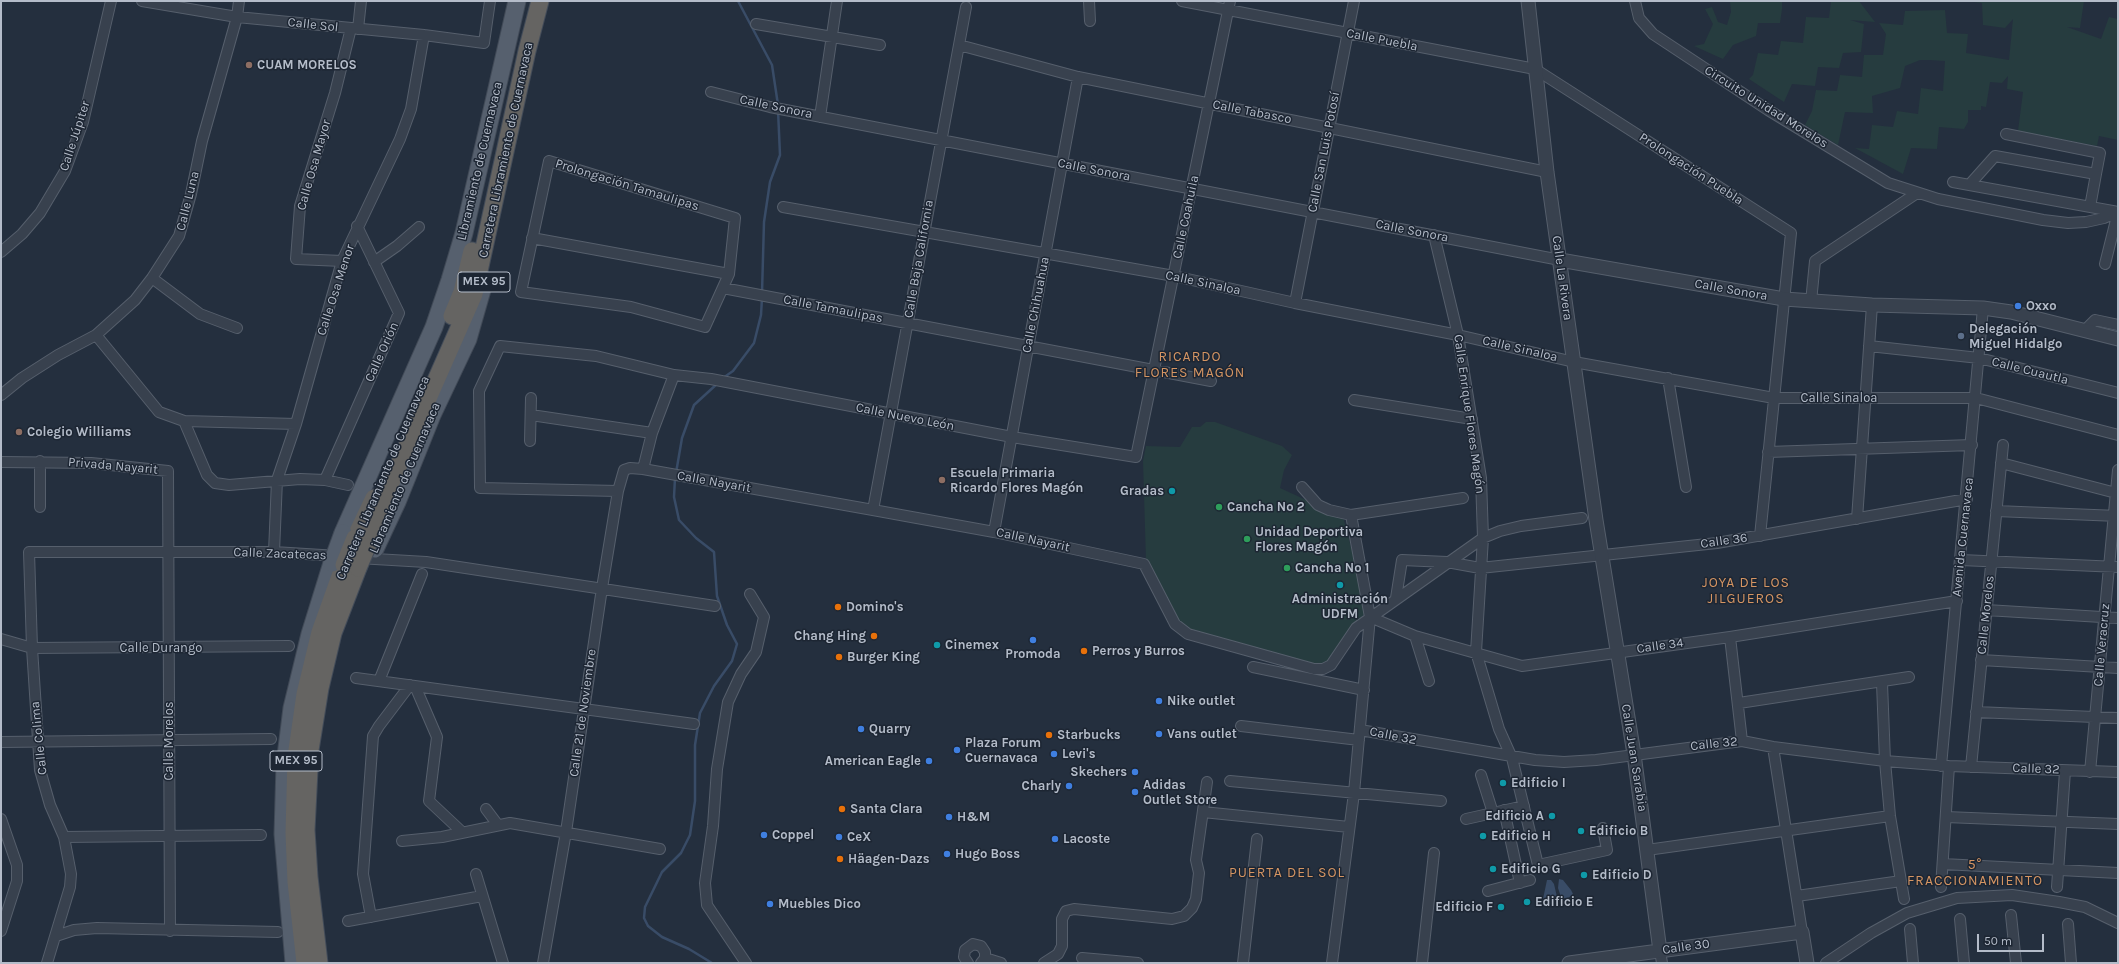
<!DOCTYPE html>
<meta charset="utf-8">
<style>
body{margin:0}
#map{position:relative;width:2119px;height:964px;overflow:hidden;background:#242f3e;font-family:Karla,sans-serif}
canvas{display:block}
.frame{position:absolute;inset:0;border:2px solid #b4bcc9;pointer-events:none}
.scale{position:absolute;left:1977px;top:934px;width:67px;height:18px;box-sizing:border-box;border:2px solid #b4bcc9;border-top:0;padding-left:5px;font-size:12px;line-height:14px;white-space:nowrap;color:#b4bcc9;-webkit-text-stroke:3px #1d2633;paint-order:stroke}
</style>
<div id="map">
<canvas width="2119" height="964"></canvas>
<div class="frame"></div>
<div class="scale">50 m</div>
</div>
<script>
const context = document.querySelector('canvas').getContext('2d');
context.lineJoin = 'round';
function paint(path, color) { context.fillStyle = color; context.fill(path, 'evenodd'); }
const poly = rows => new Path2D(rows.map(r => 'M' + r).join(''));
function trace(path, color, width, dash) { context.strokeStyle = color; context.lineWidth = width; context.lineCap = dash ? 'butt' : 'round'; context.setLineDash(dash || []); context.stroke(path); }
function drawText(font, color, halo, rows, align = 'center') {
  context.font = font + ' Karla,sans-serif'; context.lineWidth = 3; context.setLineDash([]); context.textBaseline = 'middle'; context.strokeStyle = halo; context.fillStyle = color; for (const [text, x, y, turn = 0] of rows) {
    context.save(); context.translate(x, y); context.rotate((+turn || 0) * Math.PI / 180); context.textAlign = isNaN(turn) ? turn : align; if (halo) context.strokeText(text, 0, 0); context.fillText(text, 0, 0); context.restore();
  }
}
paint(poly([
 [1730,1,1782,1,1782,9,1780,23,1758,23,1756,36,1733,45,1723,59,1694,46,1704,44,1713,24,1705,9,1712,7,1718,22,1727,25,1731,12],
 [1831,1,1859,1,1875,22,1850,20,1864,24,1861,52,1843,53,1839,68,1818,67,1815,86,1792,84,1784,102,1749,79,1753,75,1758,53,1778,55,1781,41,1803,43,1806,17,1829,18],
 [1966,1,2084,1,2080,28,2067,27,2101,39,2109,17,2118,19,2118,140,2099,136,2097,146,2018,131,2023,92,2007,89,2008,76,2002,83,1990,82,1986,107,1981,106,1981,110,1968,110,1968,122,1964,129,1939,127,1937,149,1911,148,1903,174,1855,148,1869,149,1872,125,1893,127,1897,111,1918,114,1921,88,1943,91,1945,61,1930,60,1920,60,1905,66,1900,88,1872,96,1873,113,1845,112,1838,145,1805,125,1812,111,1816,90,1837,91,1840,75,1862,77,1864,55,1883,55,1886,34,1879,23,1903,25,1905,11,1945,10,1947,33,1968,34,1966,53,2009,60,2013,19,2005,28,1983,25,1982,3],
 [1206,422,1215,422,1282,446,1292,455,1284,470,1280,488,1343,517,1368,611,1353,625,1329,663,1315,668,1188,631,1178,624,1146,561,1143,461,1146,446,1180,447,1192,427,1200,427]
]), '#263c3f');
paint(poly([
 [1559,879,1563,880,1571,890,1573,894,1567,899,1561,897,1558,888],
 [1547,880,1551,880,1554,884,1557,897,1556,901,1549,905,1543,899]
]), '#394c67');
trace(poly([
 [738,1,772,65,778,105],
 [762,293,764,222,770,182,780,155,778,110],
 [723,378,733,371,754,343,761,315,762,298],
 [676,473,682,438,694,405,718,383],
 [675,478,674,497,679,520,696,538,714,552,717,596,727,625,737,644,732,661,714,686,700,713,695,745,695,801,690,835,681,853,662,872,645,907,644,918,648,926,662,937,689,949,712,963]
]), '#394c67', 2.5);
const minor = poly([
 [142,1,237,17,424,35,484,43,490,1],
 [1089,1,1090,21],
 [1182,1,1535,69,1791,233,1760,536],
 [1635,1,1639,18,1653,34,1768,110,1888,183,1938,199,2043,220,2068,223,2086,222,2104,218,2118,212],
 [756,24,880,45],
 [358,29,361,1],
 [959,45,1078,77,1547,172],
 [711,92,770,107,1560,260],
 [820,117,837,1],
 [2006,134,2100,153,2096,174],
 [549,161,735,218,729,274,705,327,631,307,521,292,549,161],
 [1953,182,2118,212,2105,264],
 [1970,184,1995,156,2096,174,2090,207],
 [783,207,1174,276,1295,303,1458,335,1574,362,1774,398,1976,398,2118,435],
 [1434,235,1458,335,1481,478,1483,538,1476,652,1499,729,1512,758,1538,865,1607,850,1603,828],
 [532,238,729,274],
 [1,252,22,234,40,213,65,171,83,122,111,1],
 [342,261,296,259,300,206,335,93,351,28],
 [374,262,397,246,419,227],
 [152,278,200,314,237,328],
 [723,288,1211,381],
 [1811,302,1815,261,1917,193],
 [1295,303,1354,1],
 [2085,330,2095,320,2118,325],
 [96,335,159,412,184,421,296,424],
 [1869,346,1979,358,2118,393],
 [1668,378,1686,487],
 [1,395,22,378,58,355,96,335,135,300,152,278,179,236,191,194,202,141,237,17,239,1],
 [1354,400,1472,419],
 [531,415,652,433],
 [184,421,207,475,215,483,229,485,300,479,325,480,348,485],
 [530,441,531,398],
 [1768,452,1972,445],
 [1,462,91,463,168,471,170,931],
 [2001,463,2116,493],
 [643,469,652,433,674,375],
 [325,480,399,313,357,226],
 [1302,487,1318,505,1329,510,1351,515,1463,498],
 [618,491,480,488,479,391,500,346,596,356,674,375,711,379,1012,437,1136,457,1230,1],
 [40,507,40,461],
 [873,510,966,7],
 [1996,511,2118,516],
 [1857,519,1872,305],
 [994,532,1078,77],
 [274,552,277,480,296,424,342,261,400,139,411,109,424,35],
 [358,558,426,562,715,606],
 [1961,560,2118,567],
 [1396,598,1402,560,1447,562,1480,568,1717,543,1967,499],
 [1986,610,2118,618],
 [1370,617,1415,636,1522,666,1730,637,1957,601],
 [1415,636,1429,681],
 [1730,637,1742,741],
 [1,639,32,648,289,646],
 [1981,660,2118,668],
 [1253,667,1364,690],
 [356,678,694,724],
 [379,681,422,574],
 [1882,683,1885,761,1890,816,1904,899],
 [415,686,437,737,429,801,462,832],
 [1739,703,1909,677],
 [1976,712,2118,718],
 [1241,726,1359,740],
 [1360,730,1535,760,1564,762,1596,760,1742,741,1773,747,1885,761,1949,766,2118,772],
 [1,742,271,739],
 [1773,747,1802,932],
 [1941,766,1983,308],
 [1971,767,2003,445],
 [2090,772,2118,470],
 [1481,775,1493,813],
 [1230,781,1441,801],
 [486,809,498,825],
 [1504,810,1520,883],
 [1203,812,1349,827],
 [1946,817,2118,824],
 [1,819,17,865,17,881,1,931],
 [1466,819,1524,806],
 [64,837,261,835],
 [402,841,442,837,510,823,660,849],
 [1647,850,1890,816],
 [1943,864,2118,873],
 [476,874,503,963],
 [1941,887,1949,766],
 [2057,887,2065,771],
 [1488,891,1530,880],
 [1797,896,1901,881],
 [2011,915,2016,963],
 [371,917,363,874,373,736,379,726,410,685],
 [1960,919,1964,963],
 [348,921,482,896],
 [2068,924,2071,963],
 [1910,929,1913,963],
 [56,936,74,930,97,928,278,932],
 [1660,951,1662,963],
 [985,958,1001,963],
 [1082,958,1138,963],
 [47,963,70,887,71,874,64,837,50,805,40,770,32,648,29,552,274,552,338,556],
 [543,963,566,832,602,588,618,491,624,470,630,468,643,469,873,510,994,532,1144,564,1175,624,1188,634,1314,669,1323,669,1331,665,1356,628,1483,538,1500,531,1521,526,1582,518],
 [746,963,707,905,705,883,713,826,717,769,728,702,741,674,756,652,764,617,750,594],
 [968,963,964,957,965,950,973,944,981,946,985,952,985,958,981,963],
 [1044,963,1058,954,1062,946,1062,919,1066,911,1074,909,1172,919,1184,916,1192,908,1196,899,1199,873,1196,860,1207,782],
 [1243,963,1257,839],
 [1332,963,1354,793,1370,617,1351,515],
 [1422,963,1434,853],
 [1826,963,1871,933,1907,913,1957,898,2012,895,2059,902,2085,907,2118,923]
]);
const tertiary = poly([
 [1528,1,1547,172,1596,520,1634,754,1660,951],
 [1560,260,1784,299,1872,305,1983,308,2011,312,2118,339],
 [1569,963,1802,932,1807,963]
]);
const primary = poly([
 [343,533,434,327,450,280,464,233,517,1],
 [375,549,397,502,432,415,468,339,484,283],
 [294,963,283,834,285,764,292,708,310,634,332,563]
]);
const trunk = poly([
 [452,316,462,292,472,251],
 [355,538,374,498],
 [367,547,385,496,474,294,527,51,540,1],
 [305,963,296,882,294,833,296,757,305,694,320,632,344,565],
 [319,963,309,877,306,830,310,750,320,688,333,633,358,568]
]);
trace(minor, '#565f6c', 12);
trace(tertiary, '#565f6c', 15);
trace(primary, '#414a57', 19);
trace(trunk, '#434c59', 19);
trace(minor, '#38414e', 10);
trace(tertiary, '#38414e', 13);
trace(primary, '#56606e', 17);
trace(trunk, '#656462', 17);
const primaryBridge = poly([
 [332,563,343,533]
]);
const trunkBridge = poly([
 [344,565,355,538],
 [358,568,367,547]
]);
trace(primaryBridge, '#414a57', 19, []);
trace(trunkBridge, '#434c59', 19, []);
trace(primaryBridge, '#56606e', 17);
trace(trunkBridge, '#656462', 17);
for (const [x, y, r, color] of [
 [249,65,4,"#8d6e63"],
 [2018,306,4,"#3f7fe0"],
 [1961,336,4,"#5c6f8a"],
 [19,432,4,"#8d6e63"],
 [942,480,4,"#8d6e63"],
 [1172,491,4,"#0f9aa8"],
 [1219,507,4,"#2e9e5b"],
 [1247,539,4,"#2e9e5b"],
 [1287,568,4,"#2e9e5b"],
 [1340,585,4,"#0f9aa8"],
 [838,607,4,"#e8710a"],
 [874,636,4,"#e8710a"],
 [1033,640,4,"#3f7fe0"],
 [937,645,4,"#0f9aa8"],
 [1084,651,4,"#e8710a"],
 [839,657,4,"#e8710a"],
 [1159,701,4,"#3f7fe0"],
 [861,729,4,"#3f7fe0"],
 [1159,734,4,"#3f7fe0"],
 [1049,735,4,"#e8710a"],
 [957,750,4,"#3f7fe0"],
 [1054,754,4,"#3f7fe0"],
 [929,761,4,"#3f7fe0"],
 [1135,772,4,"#3f7fe0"],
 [1503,783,4,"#0f9aa8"],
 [1069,786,4,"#3f7fe0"],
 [1135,792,4,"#3f7fe0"],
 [842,809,4,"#e8710a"],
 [1552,816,4,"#0f9aa8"],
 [949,817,4,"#3f7fe0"],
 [1581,831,4,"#0f9aa8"],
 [764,835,4,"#3f7fe0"],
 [1483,836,4,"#0f9aa8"],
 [839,837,4,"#3f7fe0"],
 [1055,839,4,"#3f7fe0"],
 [947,854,4,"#3f7fe0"],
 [840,859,4,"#e8710a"],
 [1493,869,4,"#0f9aa8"],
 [1584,875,4,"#0f9aa8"],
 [1527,902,4,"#0f9aa8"],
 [770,904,4,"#3f7fe0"],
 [1501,907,4,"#0f9aa8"]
]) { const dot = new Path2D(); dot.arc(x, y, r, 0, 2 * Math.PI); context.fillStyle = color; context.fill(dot); trace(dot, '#1d2633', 1.5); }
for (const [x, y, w] of [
 [484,282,52],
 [296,761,52]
]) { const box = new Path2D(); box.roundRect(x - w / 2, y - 10, w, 20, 3); context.fillStyle = '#1d2633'; context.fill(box); trace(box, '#b4bcc9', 1); }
drawText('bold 12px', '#b4bcc9', null, [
 ["MEX 95",484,282],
 ["MEX 95",296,761]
]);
drawText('13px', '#b4bcc9', '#1d2633', [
 ["Calle Sol",313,25,6],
 ["Calle Puebla",1382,40,11],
 ["Calle Sonora",776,107,12],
 ["Circuito Unidad Morelos",1766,107,32],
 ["Calle Tabasco",1252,112,11],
 ["Calle Júpiter",75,136,-72],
 ["Carretera Libramiento de Cuernavaca",506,150,-78],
 ["Calle San Luis Potosí",1324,152,-79],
 ["Libramiento de Cuernavaca",480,161,-77],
 ["Calle Osa Mayor",314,165,-74],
 ["Prolongación Puebla",1691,169,33],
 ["Calle Sonora",1094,170,11],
 ["Prolongación Tamaulipas",627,185,17],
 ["Calle Luna",188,201,-76],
 ["Calle Coahuila",1186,217,-78],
 ["Calle Sonora",1412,231,11],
 ["Calle Baja California",919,259,-80],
 ["Calle La Rivera",1562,278,82],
 ["Calle Sinaloa",1203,283,12],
 ["Calle Osa Menor",336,290,-72],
 ["Calle Sonora",1731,290,10],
 ["Calle Chihuahua",1036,305,-79],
 ["Calle Tamaulipas",833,309,11],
 ["Calle Sinaloa",1520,349,13],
 ["Calle Orión",382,352,-66],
 ["Calle Cuautla",2030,371,14],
 ["Calle Sinaloa",1839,398],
 ["Calle Enrique Flores Magón",1469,414,82],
 ["Calle Nuevo León",905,417,11],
 ["Privada Nayarit",113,466,5],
 ["Carretera Libramiento de Cuernavaca",383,478,-67],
 ["Libramiento de Cuernavaca",405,478,-67],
 ["Calle Nayarit",714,482,10],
 ["Avenida Cuernavaca",1963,537,-84],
 ["Calle Nayarit",1033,540,12],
 ["Calle 36",1724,541,-8],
 ["Calle Zacatecas",280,554,2],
 ["Calle Morelos",1986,615,-84],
 ["Calle Veracruz",2102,645,-85],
 ["Calle 34",1660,646,-8],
 ["Calle Durango",161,648],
 ["Calle 21 de Noviembre",583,713,-82],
 ["Calle 32",1393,736,11],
 ["Calle Colima",39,738,-96],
 ["Calle Morelos",169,741,-90],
 ["Calle 32",1714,744,-6],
 ["Calle Juan Sarabia",1634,758,81],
 ["Calle 32",2036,769,2],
 ["Calle 30",1686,947,-8]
]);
drawText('bold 13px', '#b4bcc9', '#1d2633', [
 ["CUAM MORELOS",257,65],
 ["Oxxo",2026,306],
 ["Delegación",1969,329],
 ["Miguel Hidalgo",1969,344],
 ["Colegio Williams",27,432],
 ["Escuela Primaria",950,473],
 ["Ricardo Flores Magón",950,488],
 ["Gradas",1164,491,"right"],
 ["Cancha No 2",1227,507],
 ["Unidad Deportiva",1255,532],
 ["Flores Magón",1255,547],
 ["Cancha No 1",1295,568],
 ["Administración",1340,599,"center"],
 ["UDFM",1340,614,"center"],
 ["Domino's",846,607],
 ["Chang Hing",866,636,"right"],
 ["Cinemex",945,645],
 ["Perros y Burros",1092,651],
 ["Promoda",1033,654,"center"],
 ["Burger King",847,657],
 ["Nike outlet",1167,701],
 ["Quarry",869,729],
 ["Vans outlet",1167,734],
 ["Starbucks",1057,735],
 ["Plaza Forum",965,743],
 ["Cuernavaca",965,758],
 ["Levi's",1062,754],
 ["American Eagle",921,761,"right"],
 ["Skechers",1127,772,"right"],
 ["Edificio I",1511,783],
 ["Adidas",1143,785],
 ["Outlet Store",1143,800],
 ["Charly",1061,786,"right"],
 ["Santa Clara",850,809],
 ["Edificio A",1544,816,"right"],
 ["H&M",957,817],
 ["Edificio B",1589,831],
 ["Coppel",772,835],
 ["Edificio H",1491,836],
 ["CeX",847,837],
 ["Lacoste",1063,839],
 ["Hugo Boss",955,854],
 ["Häagen-Dazs",848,859],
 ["Edificio G",1501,869],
 ["Edificio D",1592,875],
 ["Edificio E",1535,902],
 ["Muebles Dico",778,904],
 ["Edificio F",1493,907,"right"]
], 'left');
context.letterSpacing = '1px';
drawText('14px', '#d59563', '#1d2633', [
 ["RICARDO",1190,357],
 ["FLORES MAGÓN",1190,373],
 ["JOYA DE LOS",1746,583],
 ["JILGUEROS",1746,599],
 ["5°",1975,865],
 ["FRACCIONAMIENTO",1975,881],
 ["PUERTA DEL SOL",1287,873]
]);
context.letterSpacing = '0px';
</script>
